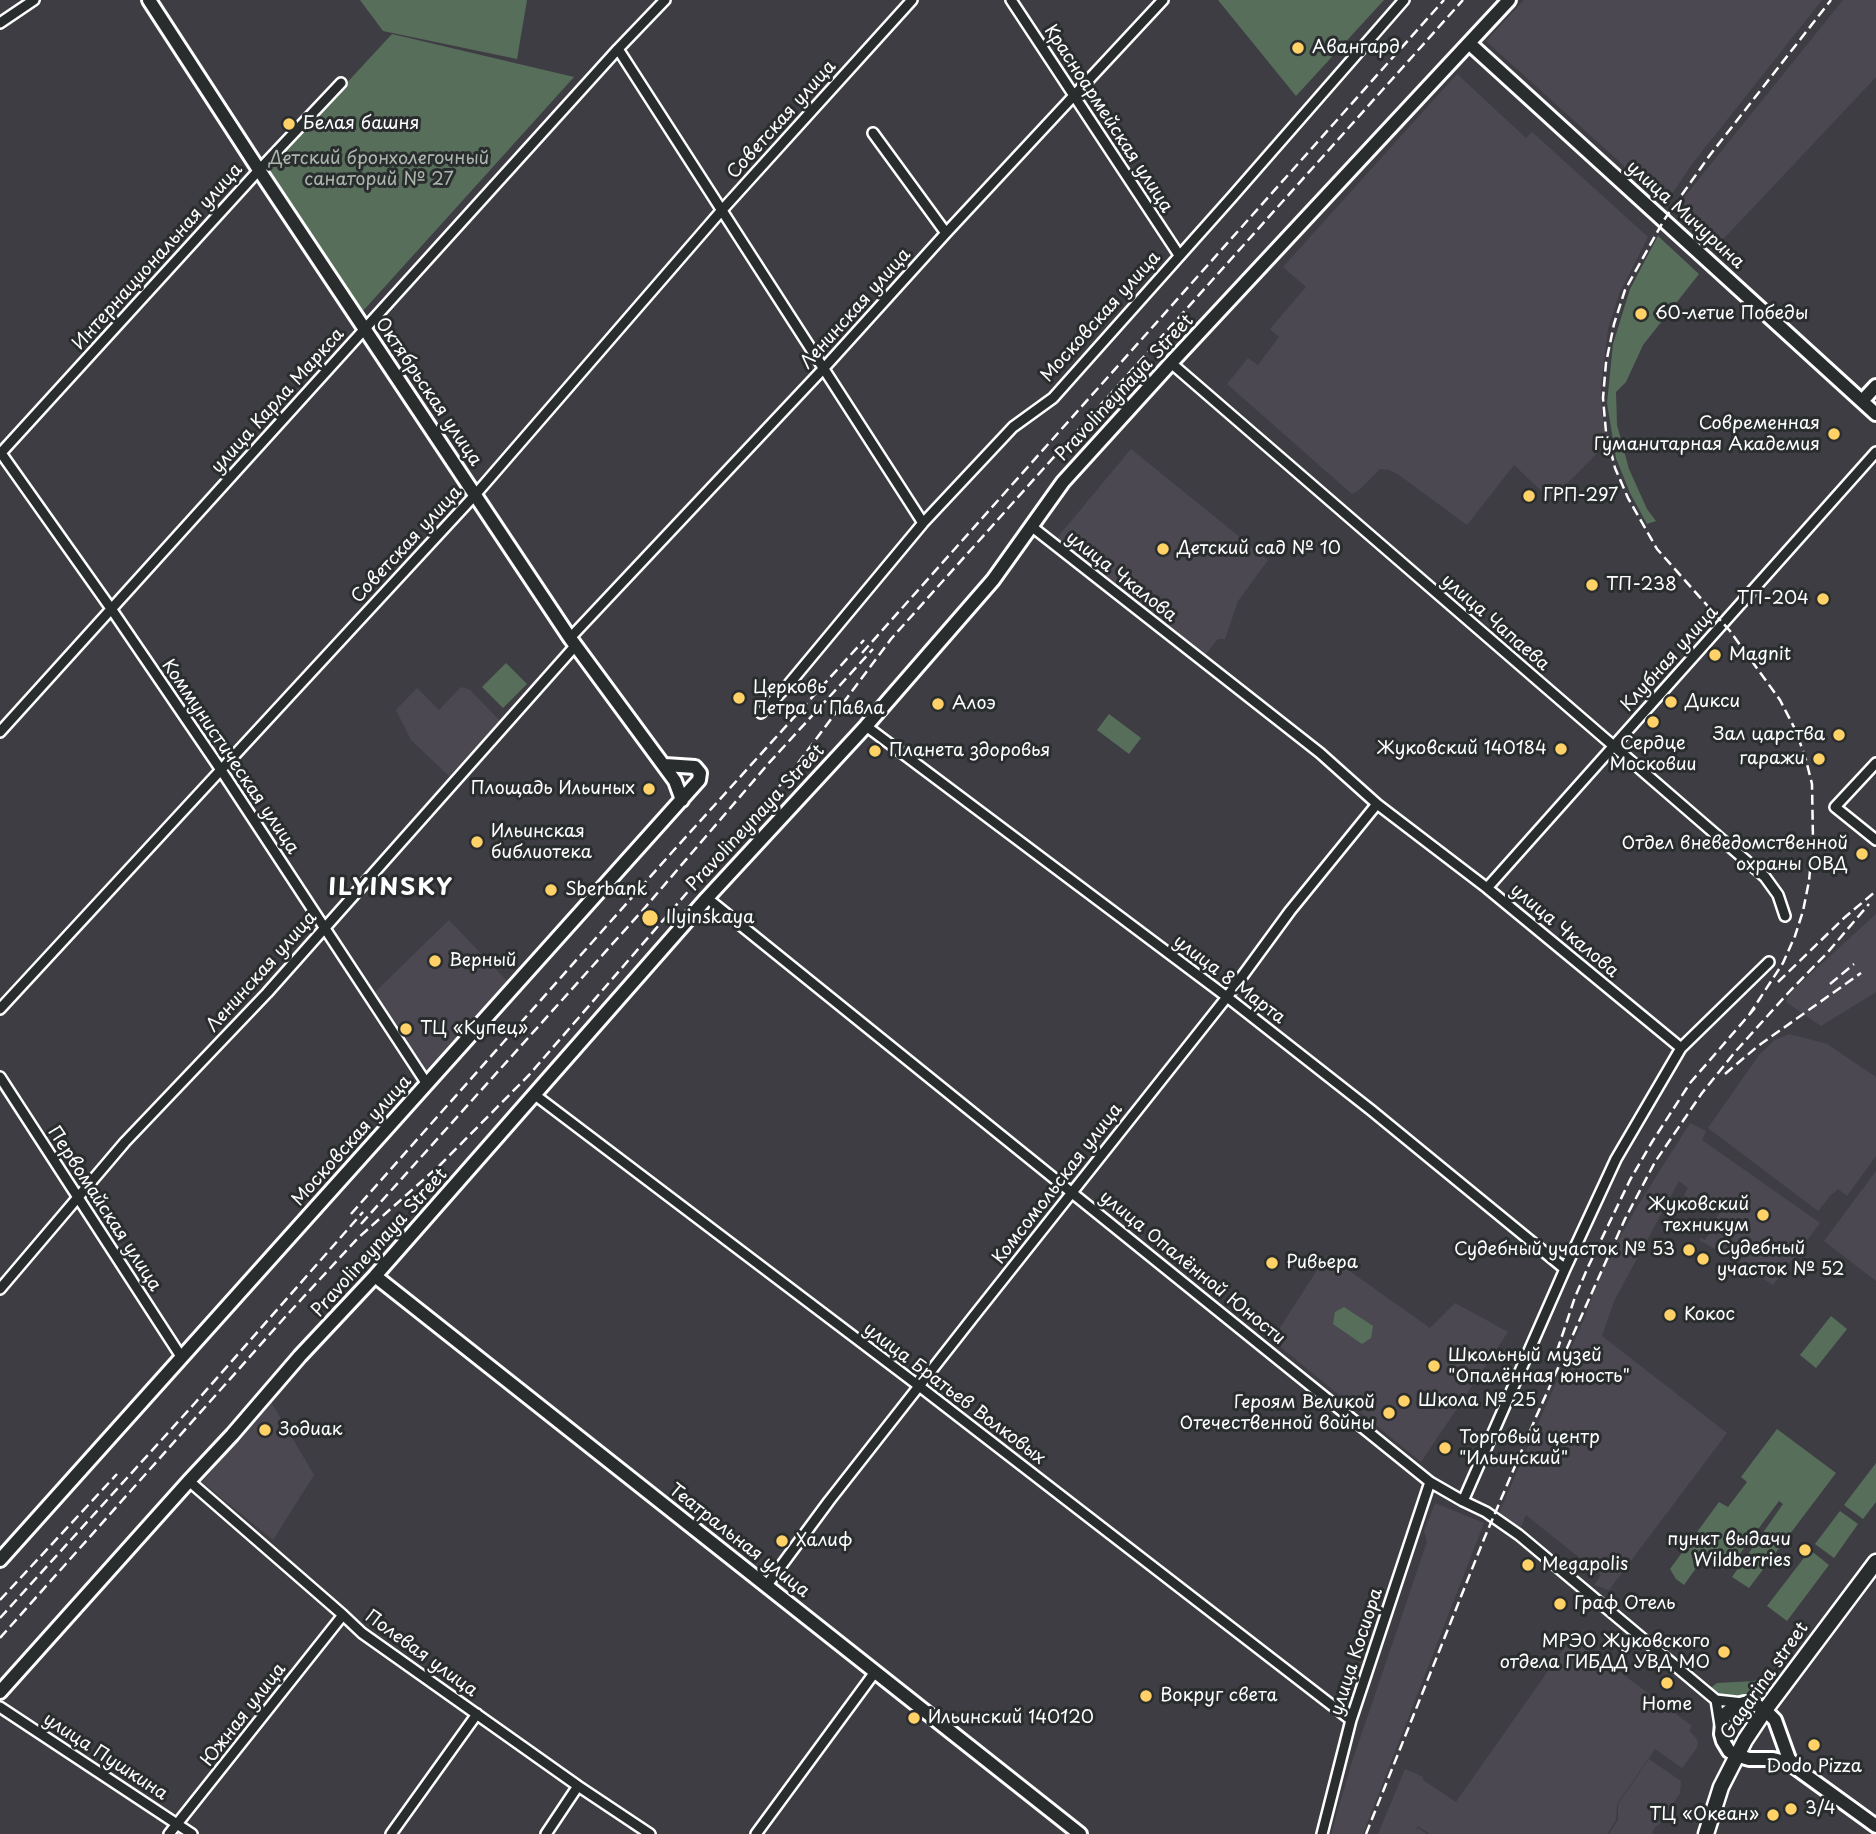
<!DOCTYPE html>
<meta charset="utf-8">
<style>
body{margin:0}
canvas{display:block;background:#3e3d43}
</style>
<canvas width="1876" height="1834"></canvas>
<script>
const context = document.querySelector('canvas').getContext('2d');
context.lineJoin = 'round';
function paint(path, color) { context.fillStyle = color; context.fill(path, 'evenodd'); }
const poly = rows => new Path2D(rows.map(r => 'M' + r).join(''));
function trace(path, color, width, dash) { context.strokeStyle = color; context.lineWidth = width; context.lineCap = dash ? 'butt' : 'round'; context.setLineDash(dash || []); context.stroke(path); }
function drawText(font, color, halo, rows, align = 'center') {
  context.font = font + ' "Playpen Sans",sans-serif'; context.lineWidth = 6; context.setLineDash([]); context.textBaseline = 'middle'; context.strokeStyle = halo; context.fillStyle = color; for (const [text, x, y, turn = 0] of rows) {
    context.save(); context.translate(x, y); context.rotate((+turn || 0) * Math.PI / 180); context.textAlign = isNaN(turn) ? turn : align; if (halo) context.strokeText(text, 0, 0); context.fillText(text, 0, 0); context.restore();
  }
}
paint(poly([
 [1524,0,1822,0,1692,164,1668,200,1663,201,1486,41],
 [1843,0,1876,0,1876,77,1713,250,1679,219,1680,215,1674,210],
 [1457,74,1526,138,1532,132,1648,237,1619,294,1608,329,1601,386,1602,411,1606,444,1551,500,1514,465,1467,525,1399,475,1389,470,1380,469,1359,490,1352,494,1227,384,1248,358,1258,365,1279,337,1270,329,1306,287,1283,267],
 [1131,449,1268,560,1238,601,1225,639,1218,639,1205,655,1057,538],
 [461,687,470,690,500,721,449,776,411,740,396,710,417,688,439,710],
 [1876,914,1876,992,1821,1026,1786,1002,1792,991],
 [449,920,509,983,425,1077,372,995],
 [1789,1034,1827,1044,1876,1077,1876,1156,1847,1196,1838,1189,1830,1196,1818,1211,1708,1128,1759,1055,1775,1040],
 [1690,1123,1706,1131,1702,1140,1820,1223,1773,1285,1717,1247,1715,1249,1699,1240,1701,1238,1705,1240,1718,1220,1716,1218,1721,1210,1713,1204,1707,1212,1684,1196,1688,1188,1679,1181,1614,1301,1602,1336,1727,1433,1609,1590,1594,1585,1601,1575,1526,1515,1521,1527,1498,1515,1584,1319,1604,1265,1637,1207],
 [1876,1171,1876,1281,1824,1241],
 [1327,1255,1430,1328,1455,1303,1508,1332,1421,1462,1272,1340],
 [271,1402,314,1475,273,1540,202,1482],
 [1435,1503,1484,1523,1363,1834,1331,1834,1351,1765,1427,1542,1424,1531],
 [1574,1634,1589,1649,1692,1726,1689,1731,1697,1739,1698,1744,1696,1749,1682,1768,1655,1749,1617,1804,1616,1820,1607,1834,1430,1834,1418,1826,1414,1833,1418,1828,1427,1834,1378,1834,1405,1769,1423,1777,1423,1780,1456,1802],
 [1649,1759,1681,1781,1680,1793,1658,1826,1656,1826,1652,1832,1653,1834,1609,1834,1618,1820,1618,1804]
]), '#4c4851');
paint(poly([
 [360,0,527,0,517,59,383,31],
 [1218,0,1384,0,1296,96],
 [392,34,574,77,362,312,268,168],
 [1658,236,1699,274,1643,345,1626,382,1616,392,1617,425,1629,469,1647,509,1656,521,1647,524,1630,493,1616,458,1607,403,1613,344,1630,289],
 [506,663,527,684,503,708,482,687],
 [1109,714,1141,738,1129,754,1097,730],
 [1344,1307,1373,1326,1371,1338,1362,1344,1333,1324,1335,1312],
 [1831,1316,1847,1329,1816,1368,1800,1355],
 [1777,1429,1836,1473,1749,1588,1732,1577,1783,1504,1779,1501,1730,1567,1716,1557,1706,1554,1684,1585,1676,1579,1670,1569,1719,1502,1728,1507,1747,1482,1741,1477],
 [1876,1463,1876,1502,1863,1519,1844,1505],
 [1840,1511,1858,1524,1834,1558,1815,1544],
 [1810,1550,1829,1565,1787,1621,1767,1606],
 [1759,1678,1772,1685,1762,1692,1755,1694,1722,1696,1717,1695,1709,1689,1717,1683,1754,1681]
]), '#576e5b');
const street = poly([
 [1011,0,1179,255],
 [0,23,34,0],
 [618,49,923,523],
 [873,133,946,233],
 [1171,363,1765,877,1778,895,1785,916],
 [1,453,112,610,221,770,427,1084],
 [0,454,259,170,341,83],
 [1031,526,1320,753,1377,804,1487,888,1681,1048,1616,1159,1565,1269,1463,1501],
 [570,638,824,368,946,233,1163,0],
 [761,713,789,684,923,523,1013,427,1053,398,1232,197,1404,0],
 [866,726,1227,997,1371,1110,1565,1269],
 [0,732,618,49,665,0],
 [1876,763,1835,807,1876,840],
 [1487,888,1876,452],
 [707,898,1430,1482,1463,1501,1486,1512,1519,1535,1716,1700],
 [0,1009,475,495,722,210,912,0],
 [1681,1048,1769,962],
 [0,1077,182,1358],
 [535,1095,919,1386,1351,1720],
 [0,1289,125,1142,267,993,576,645],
 [189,1481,343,1615,362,1633,578,1786,650,1834],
 [767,1585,829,1501,974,1316,1227,997,1290,911,1377,804],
 [1716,1700,1720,1725],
 [1716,1700,1743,1703],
 [0,1707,192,1834],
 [169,1834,343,1615],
 [391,1834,477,1714],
 [546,1834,578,1786],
 [756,1834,875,1672],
 [1322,1834,1351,1720,1430,1482]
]);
const secondary = poly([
 [149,0,263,176,570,638,675,781,682,800],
 [1470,44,1876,414],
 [1862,401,1876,386],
 [375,1276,1080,1834],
 [0,1560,699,780,700,773,695,767,665,765],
 [0,1692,189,1481,232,1435,300,1356,375,1276,707,898,866,726,993,580,1063,482,1171,363,1509,0],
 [1798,1768,1789,1759,1775,1720,1765,1710,1756,1705,1744,1703,1735,1706,1726,1713,1722,1723,1721,1734,1723,1741,1729,1751,1736,1755,1749,1759,1773,1759,1789,1763,1876,1826]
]);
const primary = poly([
 [1706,1834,1721,1787,1745,1740,1765,1710,1876,1562]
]);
trace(street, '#fff', 14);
trace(secondary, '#fff', 18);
trace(primary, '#fff', 19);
trace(street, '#2a2d2e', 9);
trace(secondary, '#2a2d2e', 12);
trace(primary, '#2a2d2e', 14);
trace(poly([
 [862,653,1444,0],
 [1778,982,1844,918,1876,891],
 [1830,984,1854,964],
 [1749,1015,1783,963,1795,936,1803,911,1809,881,1813,840,1812,784,1806,760,1796,731,1780,700,1730,631,1657,549,1628,498,1615,468,1606,432,1603,398,1606,363,1614,324,1625,290,1664,220,1710,155,1831,0],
 [1725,1074,1758,1046,1861,973],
 [351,1214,674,850,864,640],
 [361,1224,642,911,768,764,873,649],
 [1557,1351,1575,1297,1588,1267,1630,1180,1652,1142,1690,1083,1755,1008],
 [0,1600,117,1474],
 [0,1618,195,1403,363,1212],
 [0,1638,286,1316,358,1238,440,1165,529,1075,789,775,891,639,1463,0],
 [1366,1834,1484,1539,1536,1417,1625,1219,1655,1162,1702,1093,1735,1052,1789,992,1828,952,1869,904]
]), '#fff', 2.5, [10, 5]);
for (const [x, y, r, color] of [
 [1298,48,7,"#ffd166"],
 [289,124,7,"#ffd166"],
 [1641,314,7,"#ffd166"],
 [1834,434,7,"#ffd166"],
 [1529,496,7,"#ffd166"],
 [1163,549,7,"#ffd166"],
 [1592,585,7,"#ffd166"],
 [1823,599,7,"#ffd166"],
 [1715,655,7,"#ffd166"],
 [739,698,7,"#ffd166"],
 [1671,702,7,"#ffd166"],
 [938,704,7,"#ffd166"],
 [1653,722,7,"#ffd166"],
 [1839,735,7,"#ffd166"],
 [1561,749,7,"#ffd166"],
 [875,751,7,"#ffd166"],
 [1819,759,7,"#ffd166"],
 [649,789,7,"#ffd166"],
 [477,842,7,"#ffd166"],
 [1862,854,7,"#ffd166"],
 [551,890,7,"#ffd166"],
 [650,918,9,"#ffd166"],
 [435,961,7,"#ffd166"],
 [406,1029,7,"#ffd166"],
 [1763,1215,7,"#ffd166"],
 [1689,1250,7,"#ffd166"],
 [1703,1259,7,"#ffd166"],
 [1272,1263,7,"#ffd166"],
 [1670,1315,7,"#ffd166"],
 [1434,1366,7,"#ffd166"],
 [1404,1401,7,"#ffd166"],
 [1389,1413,7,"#ffd166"],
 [265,1430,7,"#ffd166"],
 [1445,1448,7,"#ffd166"],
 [782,1541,7,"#ffd166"],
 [1805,1550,7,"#ffd166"],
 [1528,1565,7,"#ffd166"],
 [1560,1604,7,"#ffd166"],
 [1724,1652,7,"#ffd166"],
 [1667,1683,7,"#ffd166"],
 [1146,1696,7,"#ffd166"],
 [914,1718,7,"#ffd166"],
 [1814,1745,7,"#ffd166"],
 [1791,1809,7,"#ffd166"],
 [1773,1815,7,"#ffd166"]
]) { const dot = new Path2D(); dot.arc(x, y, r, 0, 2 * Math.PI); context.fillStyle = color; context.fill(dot); trace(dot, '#2a2d2e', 2.5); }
drawText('18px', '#fff', '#2a2d2e', [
 ["Авангард",1312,48],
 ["Белая башня",303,124],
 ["60-летие Победы",1655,314],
 ["Современная",1820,424,"right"],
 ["Гуманитарная Академия",1820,445,"right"],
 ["ГРП-297",1543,496],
 ["Детский сад № 10",1177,549],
 ["ТП-238",1606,585],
 ["ТП-204",1809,599,"right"],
 ["Magnit",1729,655],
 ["Церковь",753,688],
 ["Петра и Павла",753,709],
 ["Дикси",1685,702],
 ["Алоэ",952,704],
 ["Зал царства",1825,735,"right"],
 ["Сердце",1653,744,"center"],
 ["Московии",1653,765,"center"],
 ["Жуковский 140184",1547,749,"right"],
 ["Планета здоровья",889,751],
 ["гаражи",1805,759,"right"],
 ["Площадь Ильиных",635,789,"right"],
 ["Ильинская",491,832],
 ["библиотека",491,853],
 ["Отдел вневедомственной",1848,844,"right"],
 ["охраны ОВД",1848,865,"right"],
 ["Sberbank",565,890],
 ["Ilyinskaya",666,918],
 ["Верный",449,961],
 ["ТЦ «Купец»",420,1029],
 ["Жуковский",1749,1205,"right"],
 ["техникум",1749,1226,"right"],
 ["Судебный",1717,1249],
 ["участок № 52",1717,1270],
 ["Судебный участок № 53",1675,1250,"right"],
 ["Ривьера",1286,1263],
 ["Кокос",1684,1315],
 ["Школьный музей",1448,1356],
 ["\"Опалённая юность\"",1448,1377],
 ["Школа № 25",1418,1401],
 ["Героям Великой",1375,1403,"right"],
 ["Отечественной войны",1375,1424,"right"],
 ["Зодиак",279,1430],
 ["Торговый центр",1459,1438],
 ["\"Ильинский\"",1459,1459],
 ["пункт выдачи",1791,1540,"right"],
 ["Wildberries",1791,1561,"right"],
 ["Халиф",796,1541],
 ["Megapolis",1542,1565],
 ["Граф Отель",1574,1604],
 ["МРЭО Жуковского",1710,1642,"right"],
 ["отдела ГИБДД УВД МО",1710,1663,"right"],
 ["Вокруг света",1160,1696],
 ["Home",1667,1705,"center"],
 ["Ильинский 140120",928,1718],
 ["Dodo Pizza",1814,1767,"center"],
 ["3/4",1805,1809],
 ["ТЦ «Океан»",1759,1815,"right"]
], 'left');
drawText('18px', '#fff', '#2a2d2e', [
 ["Красноармейская улица",1108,119,57],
 ["Советская улица",782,120,-48],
 ["улица Мичурина",1685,215,42],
 ["Интернациональная улица",158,257,-48],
 ["Ленинская улица",856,309,-48],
 ["Московская улица",1101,317,-48],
 ["Pravolineynaya Street",1125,388,-47],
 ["Октябрьская улица",428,392,56],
 ["улица Карла Маркса",278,401,-48],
 ["Советская улица",407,545,-47],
 ["улица Чкалова",1121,577,38],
 ["улица Чапаева",1495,623,41],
 ["Клубная улица",1670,659,-48],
 ["Коммунистическая улица",230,757,56],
 ["Pravolineynaya Street",756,818,-47],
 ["улица Чкалова",1564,931,40],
 ["Ленинская улица",262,972,-48],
 ["улица 8 Марта",1229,980,37],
 ["Московская улица",352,1141,-48],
 ["Комсомольская улица",1058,1184,-52],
 ["Первомайская улица",104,1209,57],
 ["Pravolineynaya Street",380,1243,-48],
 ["улица Опалённой Юности",1192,1268,39],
 ["улица Братьев Волковых",954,1394,37],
 ["Театральная улица",739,1541,38],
 ["улица Косиора",1357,1652,-72],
 ["Полевая улица",421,1654,36],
 ["Gagarina street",1765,1681,-55],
 ["Южная улица",244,1715,-52],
 ["улица Пушкина",105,1757,33]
]);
drawText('18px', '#abb6ad', '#2a2d2e', [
 ["Детский бронхолегочный",379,159],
 ["санаторий № 27",379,180]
]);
context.letterSpacing = '2px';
drawText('bold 24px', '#fff', '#2a2d2e', [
 ["ILYINSKY",391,888]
]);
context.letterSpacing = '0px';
</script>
